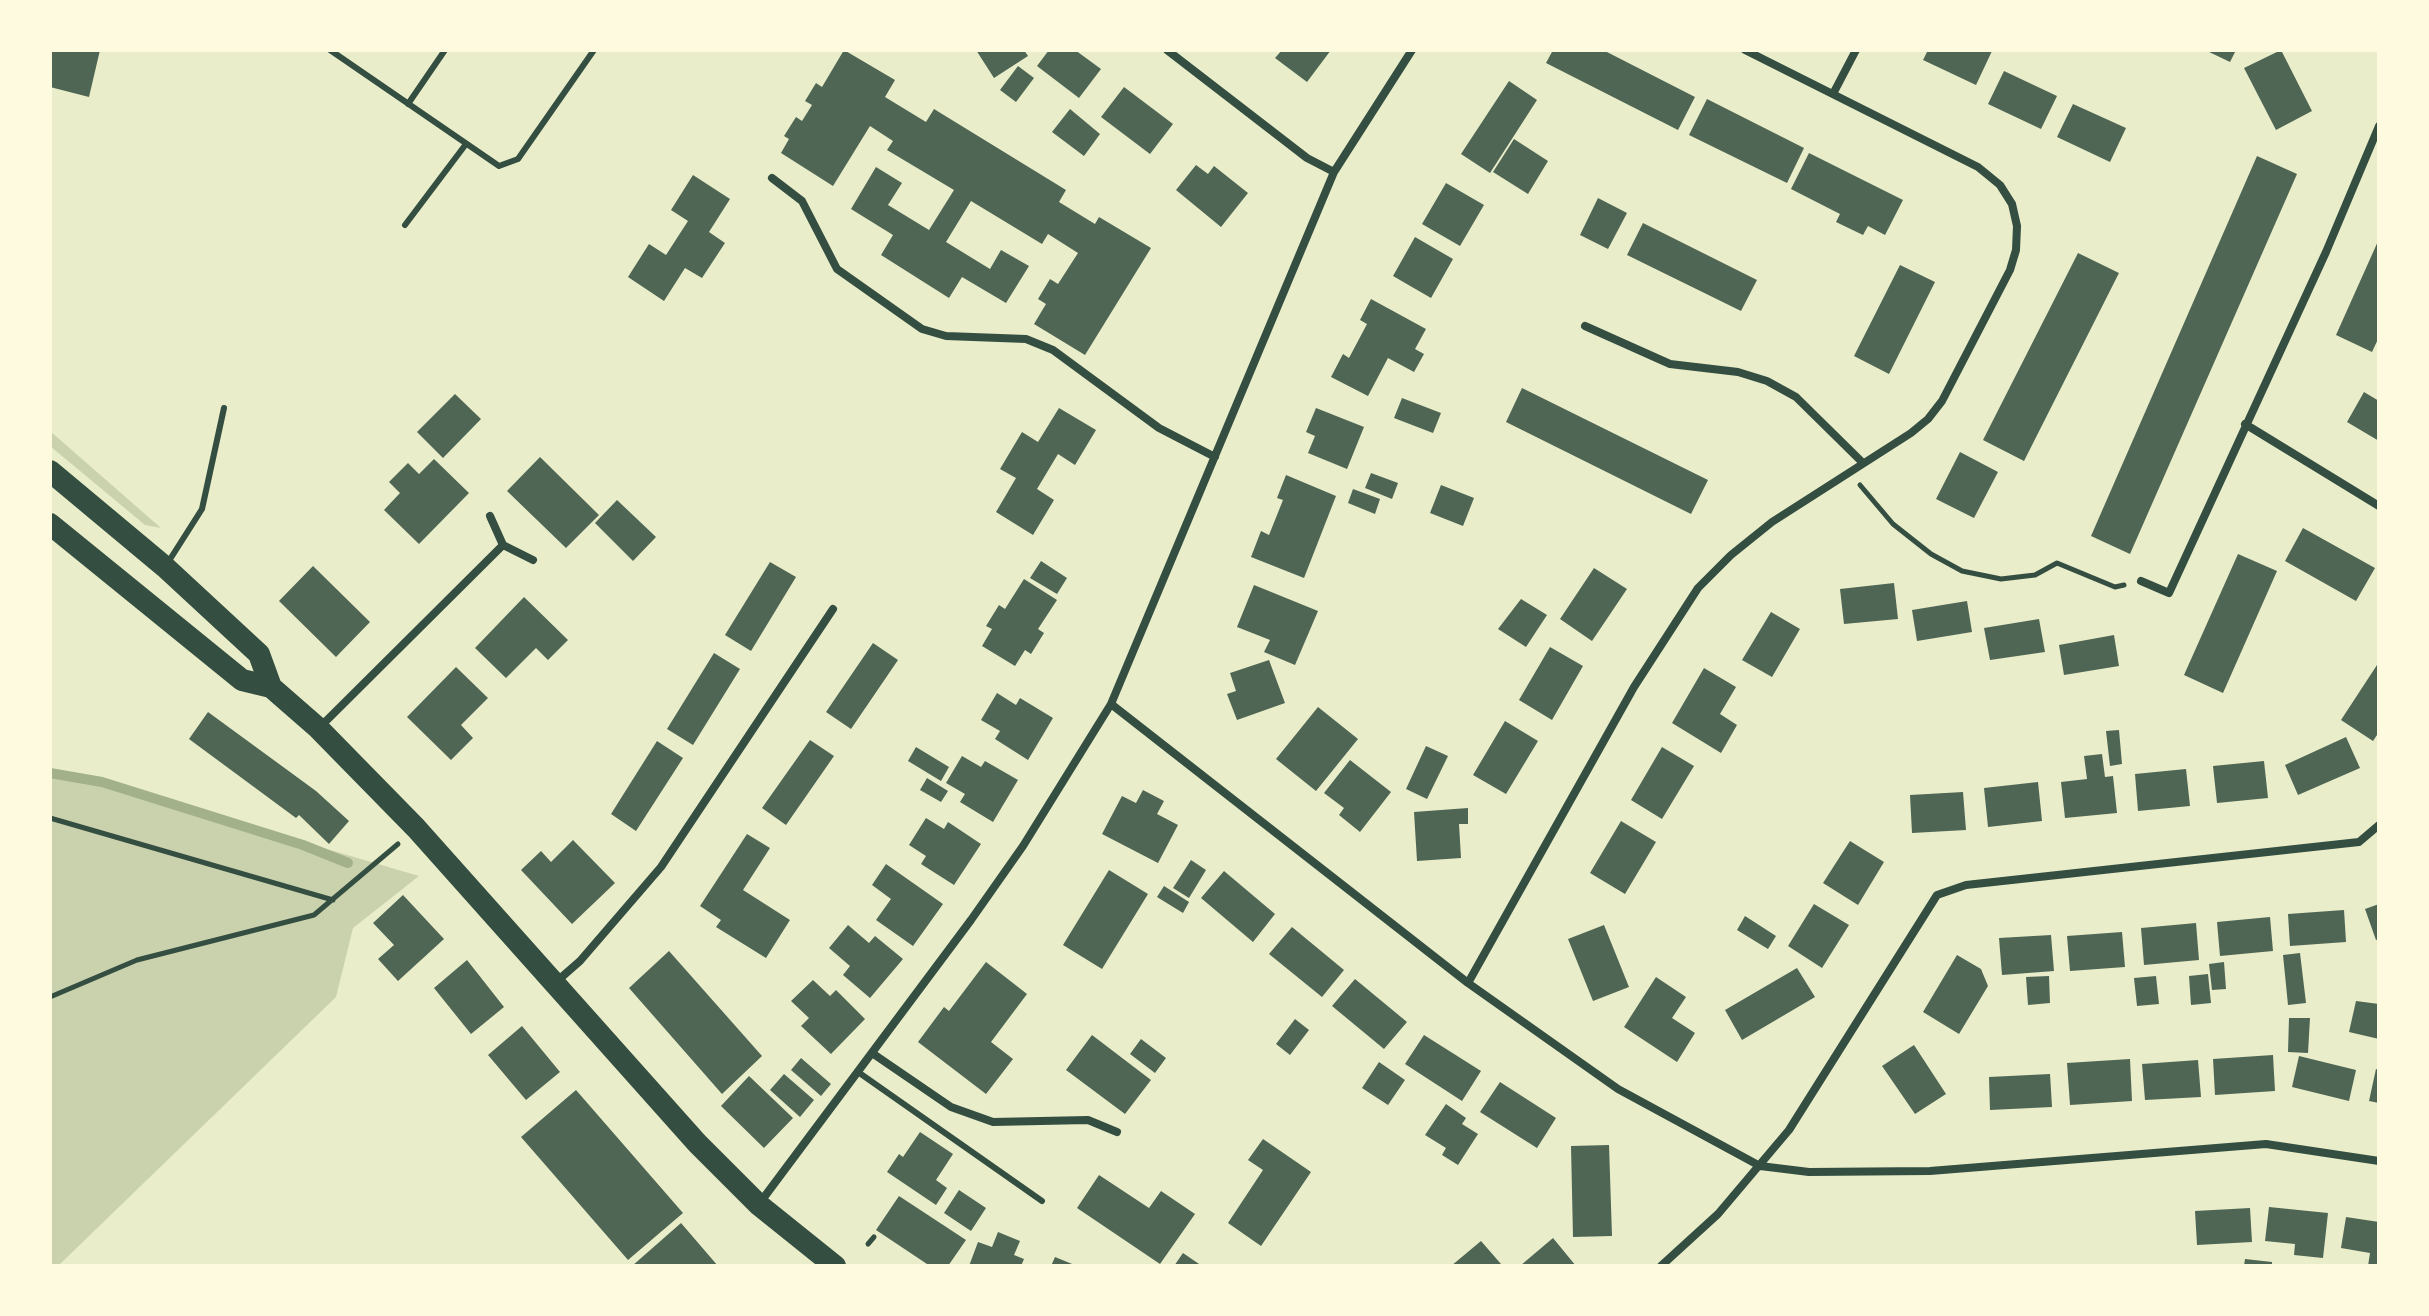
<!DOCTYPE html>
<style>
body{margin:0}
#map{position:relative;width:2429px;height:1316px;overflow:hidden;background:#e9edc9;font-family:Figtree,sans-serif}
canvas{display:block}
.frame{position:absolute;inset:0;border:52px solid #fefae0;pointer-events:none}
</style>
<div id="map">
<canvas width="2429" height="1316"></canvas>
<div class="frame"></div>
</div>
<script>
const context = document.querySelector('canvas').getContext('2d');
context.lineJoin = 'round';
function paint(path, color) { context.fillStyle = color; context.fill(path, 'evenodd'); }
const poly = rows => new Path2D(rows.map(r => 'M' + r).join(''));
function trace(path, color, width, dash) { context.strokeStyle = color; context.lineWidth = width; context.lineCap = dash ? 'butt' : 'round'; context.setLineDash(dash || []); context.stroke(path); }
paint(poly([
 [50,431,161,528,145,525,50,446],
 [50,768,419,876,353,928,336,997,58,1266,50,1266]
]), '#cad2ad');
trace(poly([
 [50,773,102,782,303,845,348,863]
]), '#a3b18a', 10);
paint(poly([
 [50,50,100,50,89,97,50,87],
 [844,50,895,80,885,97,926,122,934,109,1066,190,1059,202,1095,224,1099,217,1151,248,1085,355,1034,324,1046,304,1038,299,1050,279,1058,284,1078,253,1048,234,1042,244,971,201,946,242,990,269,1001,250,1029,266,1006,303,962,277,949,298,881,255,893,235,851,209,876,167,902,183,888,205,929,230,954,190,887,150,893,141,870,126,833,186,781,153,789,139,784,136,796,117,802,121,812,105,805,101,816,83,822,87],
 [976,50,1024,50,1028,56,994,78],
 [1049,50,1075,50,1101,69,1079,98,1037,66],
 [1282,50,1331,50,1307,82,1275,58],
 [1553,50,1603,50,1695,97,1678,130,1546,63],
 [1928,50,1989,50,1992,51,1976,85,1923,60],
 [2205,50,2236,50,2230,62],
 [2281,50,2312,111,2276,130,2244,68],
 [1018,66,1034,78,1016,102,1000,90],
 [2004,71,2057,96,2041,129,1988,104],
 [1509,81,1537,100,1490,173,1461,154],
 [1124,87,1173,124,1150,154,1101,117],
 [1707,99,1804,148,1787,183,1689,135],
 [2073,104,2126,128,2110,162,2057,137],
 [1070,109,1100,134,1084,156,1052,132],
 [1514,139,1548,161,1528,194,1493,172],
 [1809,153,1903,200,1885,235,1868,226,1863,235,1836,222,1840,214,1791,189],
 [2257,156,2297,174,2130,554,2091,536],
 [1196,165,1208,174,1214,166,1248,193,1221,227,1176,190],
 [693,175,730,199,709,232,725,243,702,278,685,268,664,301,628,277,649,244,666,255,688,221,671,210],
 [1446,183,1484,205,1460,246,1422,224],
 [1598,198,1627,213,1608,249,1580,235],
 [1643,223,1757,280,1741,311,1627,255],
 [1415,237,1453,259,1431,298,1393,276],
 [2379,239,2379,337,2372,352,2336,335],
 [2078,253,2119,273,2024,461,1983,440],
 [1900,265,1935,282,1889,374,1854,356],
 [1371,299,1426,329,1415,349,1424,354,1414,372,1388,358,1368,396,1331,377,1343,354,1349,358,1367,324,1360,320],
 [1522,388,1708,480,1691,514,1506,422],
 [2364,392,2379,401,2379,441,2347,422],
 [455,394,481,419,443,458,417,432],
 [1402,398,1441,413,1433,433,1394,418],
 [1059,408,1096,430,1075,465,1058,454,1037,489,1054,500,1033,535,996,512,1016,478,1000,469,1022,432,1038,442],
 [1316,408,1364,427,1347,469,1308,453,1315,436,1306,432],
 [1960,452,1998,472,1974,518,1936,499],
 [540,457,599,515,566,548,507,491],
 [434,459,469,493,419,544,384,510,400,493,389,482,408,463,419,474],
 [1371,473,1398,483,1392,499,1365,488],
 [1286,475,1336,496,1304,578,1251,557,1261,531,1269,535,1283,500,1277,498],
 [1441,485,1474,498,1463,526,1430,513],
 [1353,489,1380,499,1375,514,1348,503],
 [617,500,656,537,633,561,595,523],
 [2303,528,2375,568,2356,601,2285,561],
 [2238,554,2277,571,2223,693,2184,675],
 [1041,561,1067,578,1057,594,1030,578],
 [770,562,796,577,751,651,725,635],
 [313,566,370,622,336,657,279,601],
 [1594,568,1627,589,1592,641,1560,619],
 [1024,579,1057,600,1038,629,1044,633,1031,654,1025,650,1015,666,982,646,992,629,986,626,999,605,1005,609],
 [1894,583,1898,619,1844,624,1840,589],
 [1254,585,1318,611,1295,665,1264,652,1270,640,1237,627],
 [524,597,568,640,548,660,536,648,506,678,475,648],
 [1521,599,1547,615,1526,647,1498,629],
 [1967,601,1972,632,1917,641,1912,610],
 [1771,612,1800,629,1772,677,1742,660],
 [2039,619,2045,652,1990,660,1984,628],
 [2114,635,2119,666,2064,675,2059,645],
 [873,643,898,660,851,729,826,712],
 [1550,647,1583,666,1552,720,1519,700],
 [714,653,740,669,693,745,667,729],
 [1269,660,1285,703,1237,720,1227,694,1236,691,1230,673],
 [2377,665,2379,732,2373,741,2341,720],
 [456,667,488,698,461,725,473,738,451,760,407,717],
 [1704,668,1736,687,1720,714,1737,725,1721,753,1672,723],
 [997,693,1016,705,1020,698,1053,718,1028,760,995,739,1000,731,981,720],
 [1318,707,1358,739,1316,791,1276,759],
 [208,712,316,791,349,821,329,844,299,815,296,818,189,739],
 [1505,721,1538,741,1506,794,1473,775],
 [2119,730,2122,764,2110,766,2106,731],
 [2346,737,2360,768,2298,795,2285,765],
 [810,740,834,756,786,825,762,808],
 [657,741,683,758,636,831,611,814],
 [1426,746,1448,756,1427,799,1406,789],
 [916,747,949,767,941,781,908,761],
 [1662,747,1694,766,1662,819,1631,800],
 [2102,754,2105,777,2113,776,2117,813,2065,818,2061,782,2087,779,2084,756],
 [962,756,981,767,985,761,1018,780,993,822,960,802,965,794,946,783],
 [1350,760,1391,792,1360,832,1339,815,1344,808,1324,793],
 [2264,761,2268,798,2217,803,2213,766],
 [2186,769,2190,806,2138,811,2135,774],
 [927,778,948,791,941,802,920,790],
 [2038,782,2042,821,1988,827,1984,788],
 [1143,790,1164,801,1157,814,1178,825,1158,863,1102,834,1122,796,1136,803],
 [1963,792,1966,830,1912,833,1910,795],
 [1468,808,1468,824,1459,824,1461,858,1417,861,1414,812],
 [926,818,944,829,948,822,981,844,954,885,921,864,926,856,909,845],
 [1621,821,1656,842,1625,894,1590,873],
 [747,834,770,848,743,890,790,920,766,958,716,927,721,920,700,906],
 [573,840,615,883,572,924,521,870,541,851,551,862],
 [1850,841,1884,862,1858,905,1823,883],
 [1191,860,1206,870,1189,898,1173,888],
 [886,864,943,904,913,946,876,920,891,899,872,885],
 [1109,870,1148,894,1102,969,1063,945],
 [1224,871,1275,914,1253,942,1201,898],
 [1164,886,1189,902,1183,913,1157,897],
 [403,895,444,939,398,981,378,959,394,945,373,923],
 [1814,904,1849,925,1822,968,1788,946],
 [2379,904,2379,939,2376,940,2365,909],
 [2344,910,2346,942,2290,946,2288,914],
 [1745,916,1776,936,1768,949,1737,930],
 [2270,917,2273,951,2220,956,2217,922],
 [2196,923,2199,960,2144,965,2141,928],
 [848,925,869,943,875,936,903,959,870,998,843,975,850,966,829,948],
 [1604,925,1629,987,1593,1001,1568,939],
 [1292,927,1344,970,1322,997,1269,954],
 [2122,932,2125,967,2070,971,2067,936],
 [2051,935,2054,971,2002,975,1999,938],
 [669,951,762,1056,722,1094,629,988],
 [2300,953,2306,1003,2288,1005,2283,955],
 [1957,955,1981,969,1988,986,1959,1034,1923,1012],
 [467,960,504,1007,471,1034,434,988],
 [986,962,1027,994,991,1042,1013,1059,986,1094,918,1042,944,1007,949,1011],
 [2224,962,2226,989,2212,990,2209,964],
 [1797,968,1815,997,1742,1040,1725,1010],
 [2208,974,2211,1003,2191,1005,2189,976],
 [2049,976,2050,1003,2028,1005,2026,977],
 [2156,976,2159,1004,2137,1006,2134,978],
 [1656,977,1686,997,1672,1018,1695,1033,1677,1062,1624,1027],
 [1355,979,1407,1022,1384,1049,1332,1006],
 [813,980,830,996,836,990,865,1019,831,1054,801,1026,809,1018,791,1001],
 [2356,1001,2379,1004,2379,1039,2349,1032],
 [2289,1018,2310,1018,2308,1053,2288,1052],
 [1295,1019,1309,1030,1290,1055,1276,1044],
 [522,1026,560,1072,526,1100,488,1055],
 [1092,1035,1151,1080,1125,1114,1066,1070],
 [1424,1035,1481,1071,1462,1101,1405,1064],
 [1141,1039,1166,1058,1155,1073,1130,1054],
 [1914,1045,1946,1094,1915,1114,1882,1066],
 [2273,1055,2275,1091,2215,1095,2213,1059],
 [2299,1056,2356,1070,2349,1101,2292,1087],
 [801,1058,831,1084,821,1096,791,1070],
 [2130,1059,2132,1101,2070,1105,2067,1063],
 [2198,1060,2201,1097,2145,1100,2142,1064],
 [1379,1062,1405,1080,1388,1105,1362,1088],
 [2376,1069,2379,1070,2379,1103,2369,1101],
 [784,1074,814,1100,800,1117,770,1090],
 [2050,1074,2052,1107,1990,1110,1989,1077],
 [749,1076,793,1118,764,1148,721,1106],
 [1500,1082,1556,1118,1537,1148,1480,1112],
 [576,1090,683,1213,628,1260,521,1137],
 [1446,1104,1466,1118,1462,1124,1478,1134,1458,1165,1442,1155,1446,1148,1425,1135],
 [920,1132,953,1154,936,1180,947,1188,936,1205,887,1172,899,1154,903,1157],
 [1263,1139,1311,1172,1261,1246,1228,1223,1263,1170,1248,1160],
 [1609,1145,1612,1236,1573,1237,1571,1146],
 [1099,1175,1149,1208,1161,1191,1195,1214,1160,1264,1077,1208],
 [959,1190,986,1208,971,1231,944,1213],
 [899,1196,966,1240,948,1266,930,1266,876,1230],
 [2269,1207,2328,1213,2323,1258,2294,1255,2295,1244,2265,1241],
 [2250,1208,2252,1242,2197,1245,2195,1211],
 [2346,1217,2379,1222,2379,1266,2368,1266,2370,1253,2341,1248],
 [681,1223,718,1266,632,1266],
 [998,1232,1020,1241,1014,1255,1024,1259,1021,1266,969,1266,978,1242,992,1247],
 [1553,1238,1576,1266,1520,1266,1527,1260],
 [1481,1241,1501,1264,1498,1266,1451,1266],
 [1183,1253,1202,1266,1174,1266],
 [1055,1257,1077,1266,1051,1266],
 [2245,1259,2272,1262,2272,1266,2244,1266]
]), '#4f6655');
trace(poly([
 [1860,485,1893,524,1931,554,1962,571,2001,579,2035,575,2057,563,2115,587,2124,585],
 [50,818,333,900],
 [50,997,137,960,314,915,398,844],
 [868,1244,874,1237]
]), '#344e41', 5);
trace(poly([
 [330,50,499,166,518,159,594,50],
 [408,104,445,50],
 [405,225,466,144],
 [167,564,202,509,224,408],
 [858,1072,1042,1201]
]), '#344e41', 6);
trace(poly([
 [1167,50,1307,158,1334,172],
 [1834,92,1856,50],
 [772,178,802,201,837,269,922,329,946,336,1026,339,1053,350,1159,428,1215,457],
 [1585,326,1670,364,1738,372,1767,381,1796,397,1863,463],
 [2245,424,2379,506],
 [490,516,503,545,533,560],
 [2141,581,2169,593,2326,252,2379,126],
 [1111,704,1468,983,1618,1089,1760,1166,1809,1172,1930,1171,2266,1144,2379,1161],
 [319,728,503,545],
 [556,982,580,961,661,867,833,609],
 [1468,983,1634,687,1698,588,1731,555,1772,522,1911,433,1928,419,1942,401,2010,270,2016,250,2017,226,2012,204,2000,185,1978,167,1745,50],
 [872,1053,951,1107,993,1122,1088,1120,1117,1132],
 [759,1204,971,920,1023,846,1111,704,1334,172,1412,50],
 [1661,1266,1718,1214,1789,1130,1937,895,1966,885,2359,842,2379,825]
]), '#344e41', 8);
trace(poly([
 [50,471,165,567,259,654,271,687],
 [50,524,242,680,271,687,318,728,416,828,697,1143,759,1205,835,1266]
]), '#344e41', 22);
</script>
